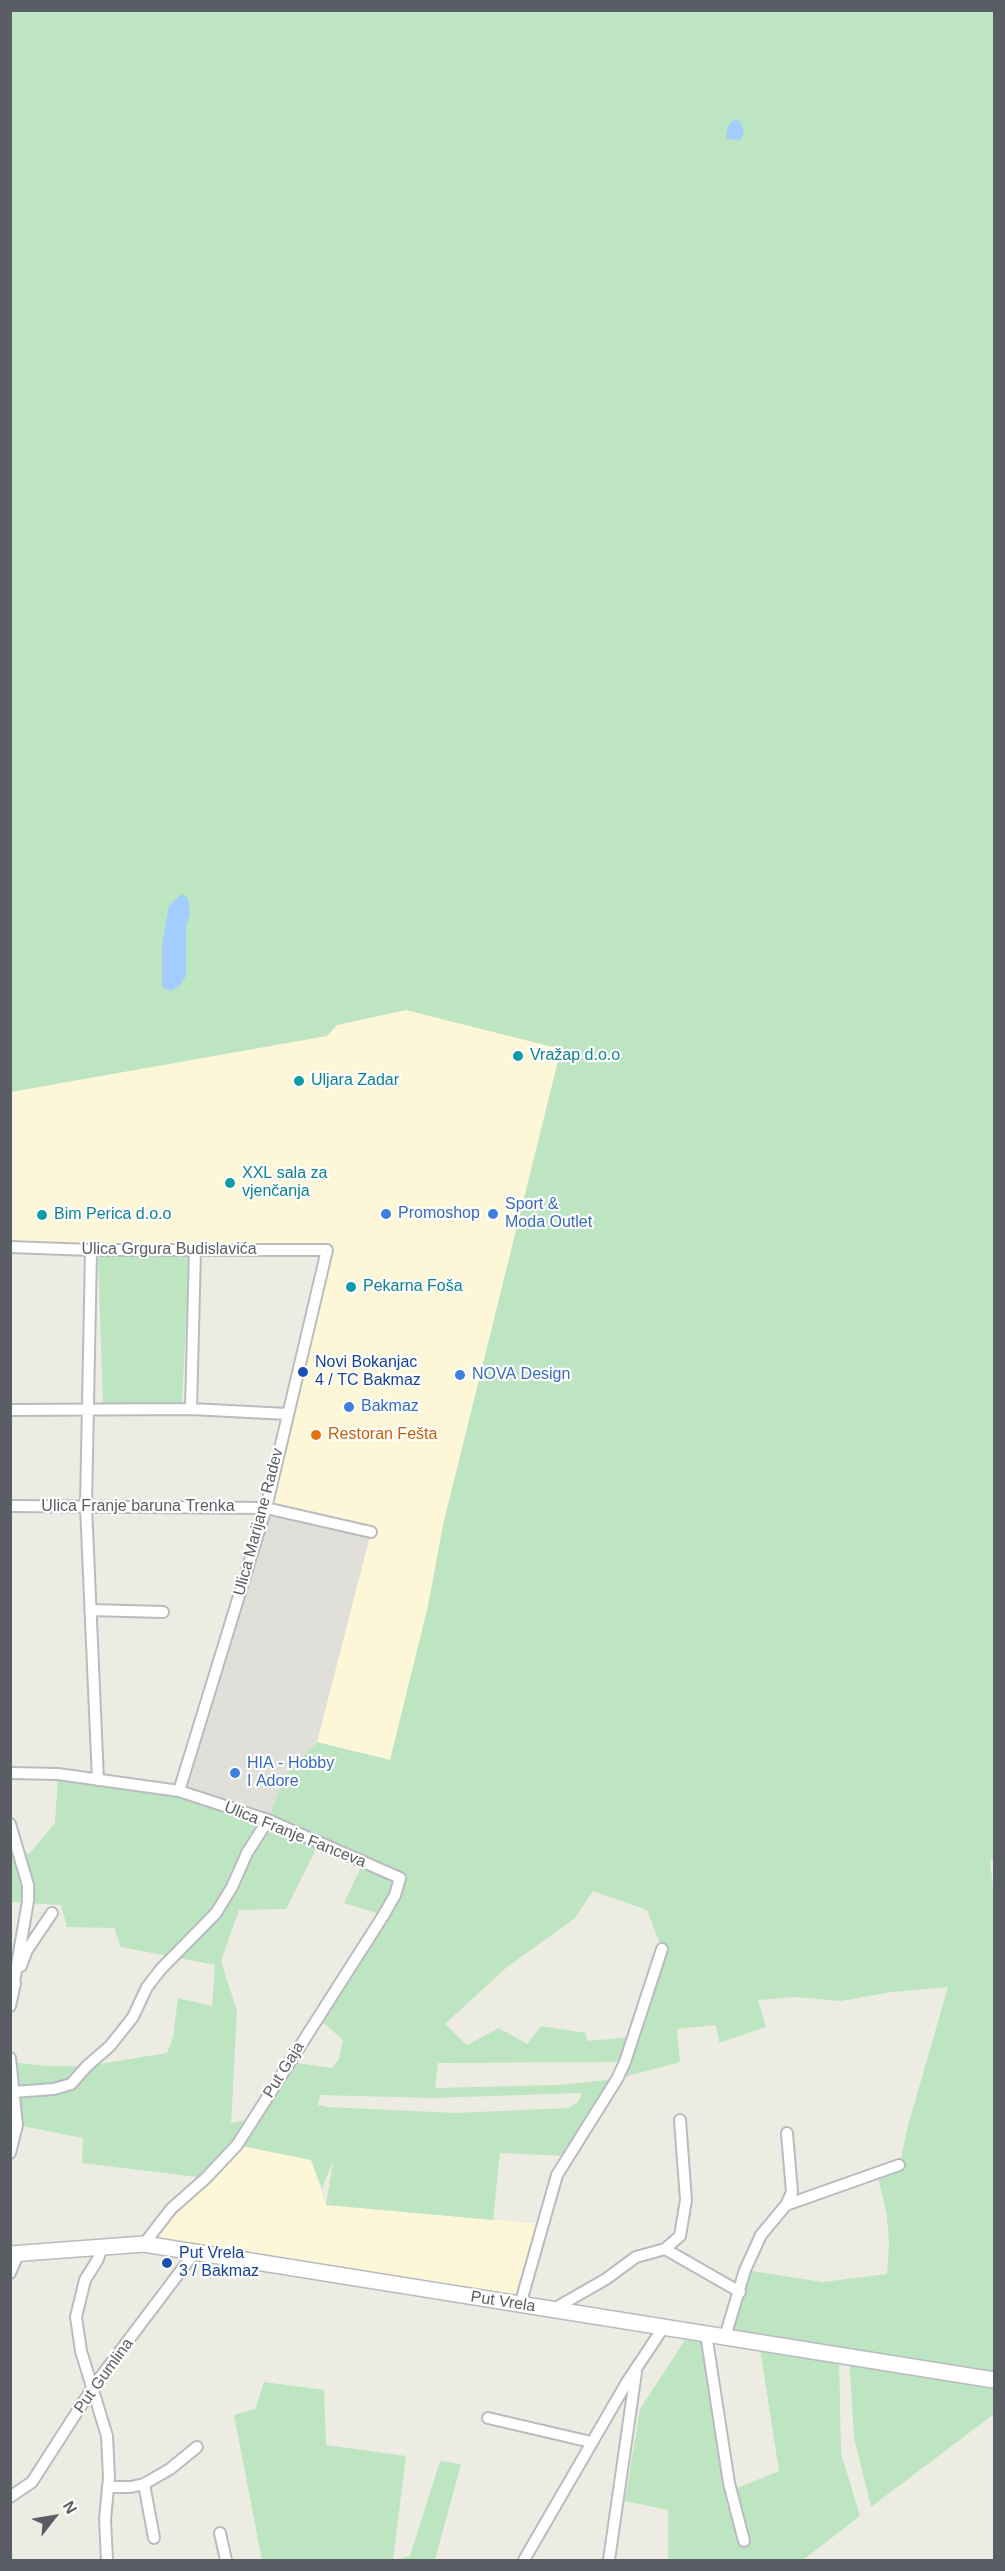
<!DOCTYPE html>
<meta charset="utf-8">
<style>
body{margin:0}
#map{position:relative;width:1005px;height:2571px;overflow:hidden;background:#edece2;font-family:Arial,sans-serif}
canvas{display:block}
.frame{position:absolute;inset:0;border:12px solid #5a5d63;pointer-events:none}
.north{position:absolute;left:24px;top:2487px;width:60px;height:60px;-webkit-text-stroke:4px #fff;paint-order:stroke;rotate:59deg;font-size:16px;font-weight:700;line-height:24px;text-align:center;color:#5a5d63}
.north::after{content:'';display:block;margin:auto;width:21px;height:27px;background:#5a5d63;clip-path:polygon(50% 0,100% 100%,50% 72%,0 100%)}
</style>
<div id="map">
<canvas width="1005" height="2571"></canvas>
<div class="frame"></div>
<div class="north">N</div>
</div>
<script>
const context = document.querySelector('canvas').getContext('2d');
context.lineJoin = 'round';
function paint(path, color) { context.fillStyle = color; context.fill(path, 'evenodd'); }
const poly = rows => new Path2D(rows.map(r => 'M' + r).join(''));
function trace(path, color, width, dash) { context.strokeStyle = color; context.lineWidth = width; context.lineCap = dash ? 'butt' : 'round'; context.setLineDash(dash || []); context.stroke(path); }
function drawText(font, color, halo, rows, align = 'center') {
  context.font = font + ' Arial,sans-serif'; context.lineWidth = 4.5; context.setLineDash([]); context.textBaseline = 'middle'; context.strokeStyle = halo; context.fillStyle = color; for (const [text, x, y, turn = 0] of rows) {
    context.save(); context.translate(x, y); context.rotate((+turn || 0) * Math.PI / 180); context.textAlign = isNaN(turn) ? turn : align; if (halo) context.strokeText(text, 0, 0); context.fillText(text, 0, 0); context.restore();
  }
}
paint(poly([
 [406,1010,561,1049,443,1525,428,1606,390,1760,317,1742,371,1532,266,1508,326,1250,11,1247,11,1092,189,1058],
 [237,2145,311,2160,326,2205,543,2224,520,2305,144,2244]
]), '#fdf7d7');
paint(poly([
 [266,1508,371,1532,317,1742,291,1768,268,1820,179,1791]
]), '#e1dfda');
paint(poly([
 [11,11,994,11,994,1861,990,1860,994,1898,994,2414,871,2507,854,2438,849,2357,839,2355,841,2453,860,2516,803,2560,668,2560,668,2510,625,2501,640,2409,685,2340,713,2344,727,2492,779,2471,759,2342,725,2337,745,2270,823,2282,887,2274,889,2245,887,2215,877,2173,901,2160,907,2129,948,1987,892,1992,841,2001,796,1997,758,2000,766,2027,719,2043,716,2025,677,2029,680,2062,617,2079,624,2062,438,2063,435,2088,557,2085,608,2080,592,2113,575,2135,577,2142,568,2156,500,2153,493,2220,326,2205,333,2161,322,2189,311,2160,237,2145,206,2178,82,2163,83,2138,17,2125,11,2062,47,2066,87,2066,167,2053,173,2037,178,1998,212,2006,215,1965,121,1947,114,1928,67,1927,61,1905,11,1902,11,1856,30,1853,55,1823,58,1774,179,1791,268,1820,283,1780,291,1768,317,1742,390,1760,428,1606,443,1525,561,1049,406,1010,337,1025,327,1036,11,1092],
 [318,1845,363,1863,344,1903,383,1915,318,2018,343,2040,339,2059,332,2068,290,2062,267,2097,245,2120,231,2123,237,2011,221,1961,239,1910,286,1909],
 [593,1891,647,1910,662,1949,633,2037,587,2041,586,2033,541,2026,527,2044,499,2028,467,2045,445,2024,506,1968,575,1918],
 [582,2093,578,2102,568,2108,456,2113,328,2107,318,2105,320,2095,432,2098],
 [98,1256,189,1257,182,1405,103,1404],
 [264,2382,324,2390,326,2445,406,2456,393,2560,410,2556,440,2461,461,2464,435,2560,262,2560,234,2415,255,2409]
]), '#bee5c1');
paint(poly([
 [734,120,738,120,742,125,744,134,740,140,727,139,726,133,729,125],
 [181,894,188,898,190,914,186,927,186,976,179,986,171,991,162,987,162,945,169,906]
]), '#a1cefe');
const street = poly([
 [10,1247,91,1250,327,1250,266,1508,179,1791],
 [91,1250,86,1506,98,1780],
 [191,1409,195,1250],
 [10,1410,191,1409,287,1414],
 [10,1506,266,1508,371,1532],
 [90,1610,163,1612],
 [10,1773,58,1774,179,1791,268,1820,400,1878,395,1895,383,1916,237,2145,206,2178,171,2209,144,2244],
 [10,1824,28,1885,28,1901,13,1988],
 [21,1966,27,1950,52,1913],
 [10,2006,15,1983],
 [10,2058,17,2125,10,2153],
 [13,2092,54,2089,71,2084,87,2066,110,2046,133,2017,147,1987,161,1969,216,1913,232,1887,247,1853,268,1820],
 [786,2205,899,2165],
 [102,2247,98,2259,85,2280,76,2317,81,2351,107,2436,109,2478,105,2519,107,2560],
 [665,2249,680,2236,686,2200,680,2120],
 [10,2273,18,2254],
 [520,2305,557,2175,617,2079,625,2062,662,1949],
 [552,2310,606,2279,636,2257,665,2249,740,2292],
 [706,2334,729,2483,744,2541],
 [725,2337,745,2270,761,2235,786,2205,792,2192,787,2133],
 [488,2418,591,2442],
 [144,2484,154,2538],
 [108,2487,131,2487,144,2484,170,2469,197,2447],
 [10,2497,32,2482,93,2387,195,2252],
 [220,2533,226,2560],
 [524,2560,627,2382,663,2328],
 [609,2560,636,2372]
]);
const secondary = poly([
 [10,2254,144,2244,994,2380]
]);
trace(street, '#babbc1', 14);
trace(secondary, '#b8bac1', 18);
trace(street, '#fff', 10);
trace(secondary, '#fff', 15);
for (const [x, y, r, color] of [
 [518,1056,6,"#0f9aa8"],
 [299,1081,6,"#0f9aa8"],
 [230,1183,6,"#0f9aa8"],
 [386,1214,6,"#3f7fe0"],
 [493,1214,6,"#3f7fe0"],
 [42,1215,6,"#0f9aa8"],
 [351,1287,6,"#0f9aa8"],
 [303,1372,6,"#1a4fb4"],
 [460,1375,6,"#3f7fe0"],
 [349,1407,6,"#3f7fe0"],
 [316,1435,6,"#e8710a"],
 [235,1773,6,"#3f7fe0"],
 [167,2263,6,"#1a4fb4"]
]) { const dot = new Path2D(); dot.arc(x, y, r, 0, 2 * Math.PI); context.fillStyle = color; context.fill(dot); trace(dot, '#fff', 2); }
drawText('16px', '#0d838f', '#fff', [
 ["Vražap d.o.o",530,1056],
 ["Uljara Zadar",311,1081],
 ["XXL sala za",242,1174],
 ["vjenčanja",242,1192],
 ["Bim Perica d.o.o",54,1215],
 ["Pekarna Foša",363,1287]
], 'left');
drawText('16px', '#366cbe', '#fff', [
 ["Sport &",505,1205],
 ["Moda Outlet",505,1223],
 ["Promoshop",398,1214],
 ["NOVA Design",472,1375],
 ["Bakmaz",361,1407],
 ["HIA - Hobby",247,1764],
 ["I Adore",247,1782]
], 'left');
drawText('16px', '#5a5d63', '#fff', [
 ["Ulica Grgura Budislavića",169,1250],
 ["Ulica Franje baruna Trenka",138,1507],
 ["Ulica Marijane Radev",259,1522,-75],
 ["Ulica Franje Fanceva",295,1835,22],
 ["Put Gaja",284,2070,-58],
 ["Put Vrela",503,2302,9],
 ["Put Gumlina",104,2376,-54]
]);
drawText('16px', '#164399', '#fff', [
 ["Novi Bokanjac",315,1363],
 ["4 / TC Bakmaz",315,1381],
 ["Put Vrela",179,2254],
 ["3 / Bakmaz",179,2272]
], 'left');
drawText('16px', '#c56008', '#fff', [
 ["Restoran Fešta",328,1435]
], 'left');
</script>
